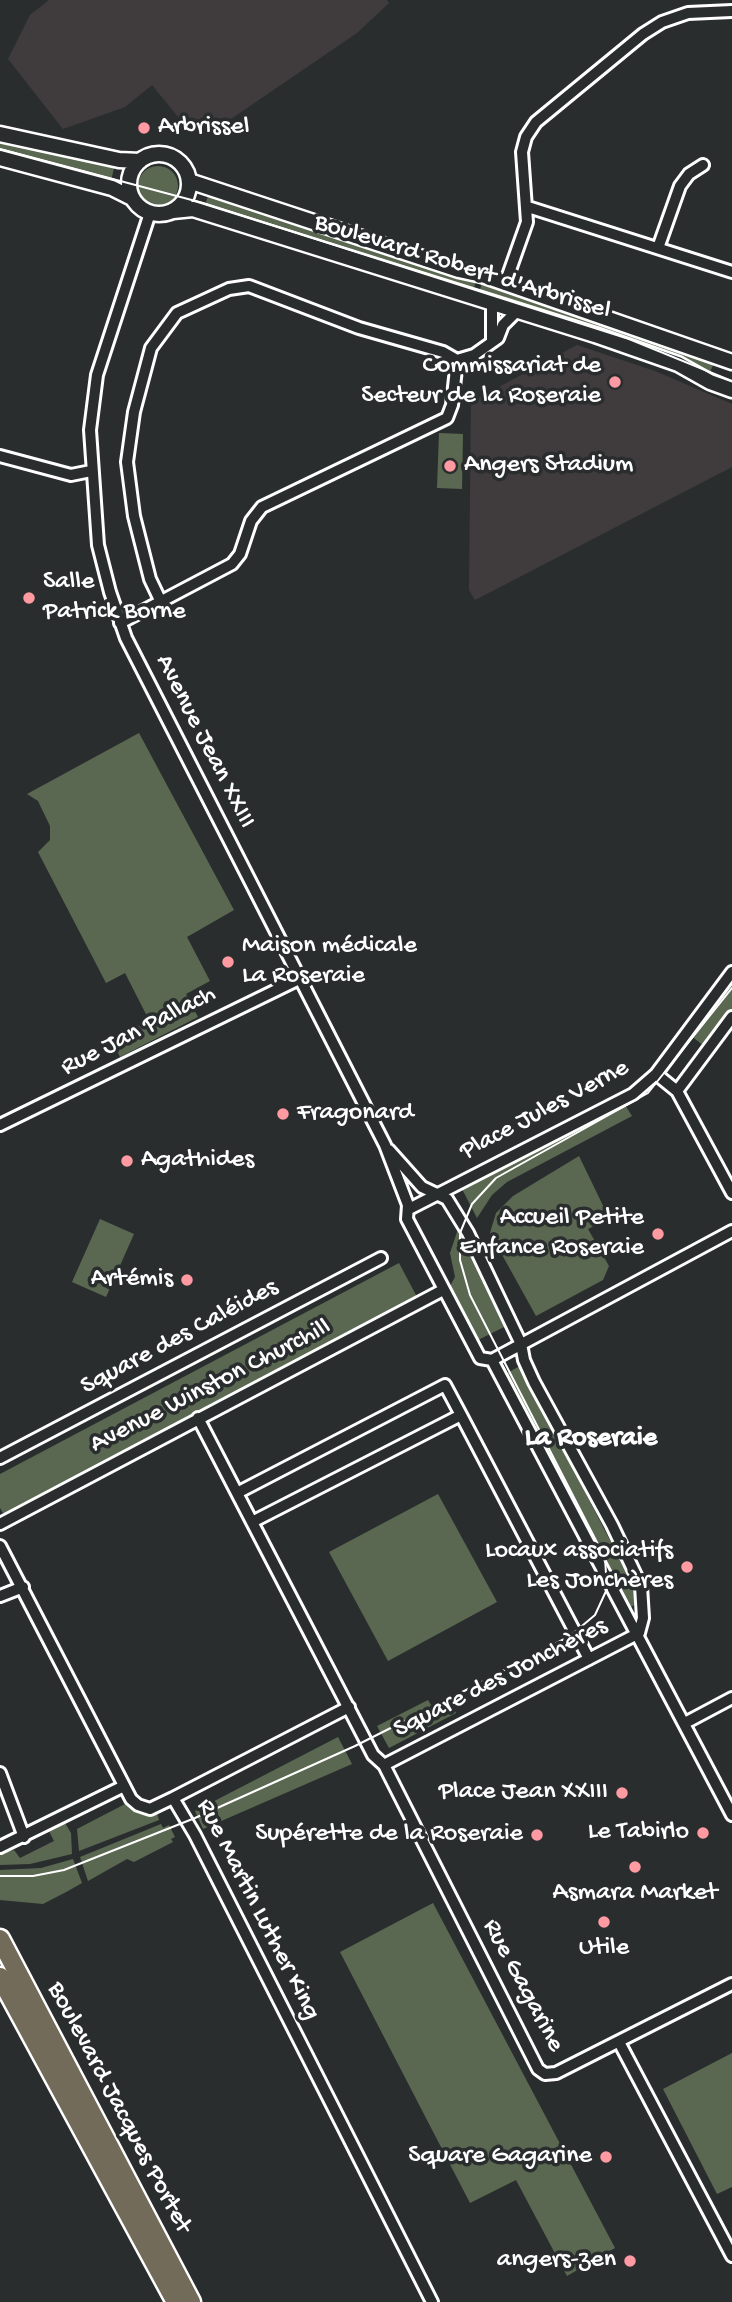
<!DOCTYPE html>
<meta charset="utf-8">
<style>
body{margin:0}
canvas{display:block;background:#2a2d2e}
</style>
<canvas width="732" height="2302"></canvas>
<script>
const context = document.querySelector('canvas').getContext('2d');
context.lineJoin = 'round';
function paint(path, color) { context.fillStyle = color; context.fill(path, 'evenodd'); }
const poly = rows => new Path2D(rows.map(r => 'M' + r).join(''));
function trace(path, color, width, dash) { context.strokeStyle = color; context.lineWidth = width; context.lineCap = dash ? 'butt' : 'round'; context.setLineDash(dash || []); context.stroke(path); }
function drawText(font, color, halo, rows, align = 'center') {
  context.font = font + ' "Gochi Hand",sans-serif'; context.lineWidth = 7; context.setLineDash([]); context.textBaseline = 'middle'; context.strokeStyle = halo; context.fillStyle = color; for (const [text, x, y, turn = 0] of rows) {
    context.save(); context.translate(x, y); context.rotate((+turn || 0) * Math.PI / 180); context.textAlign = isNaN(turn) ? turn : align; if (halo) context.strokeText(text, 0, 0); context.fillText(text, 0, 0); context.restore();
  }
}
paint(poly([
 [49,0,387,0,389,3,357,33,222,125,198,126,179,118,152,85,125,107,63,129,8,59,30,15],
 [577,345,655,371,732,404,732,467,475,600,469,590,471,402]
]), '#403c3d');
paint(poly([
 [0,138,114,168,111,181,0,152],
 '138 186a20 20 0 1 1 40 0a20 20 0 1 1-40 0Z',
 [208,196,476,281,473,291,205,205],
 [482,283,535,301,714,363,710,372,665,354,479,293],
 [439,433,463,434,462,489,437,488],
 [139,733,234,910,187,937,210,981,186,994,198,1017,120,1057,114,1045,122,1040,121,1036,149,1020,125,973,106,983,38,852,50,840,50,826,38,801,27,794],
 [732,980,732,1009,704,1046,690,1035],
 [625,1105,632,1116,507,1182,492,1195,477,1218,462,1189],
 [579,1156,609,1218,588,1229,609,1266,603,1280,536,1316,490,1233,496,1213,513,1196],
 [100,1219,134,1234,106,1297,72,1282],
 [458,1229,508,1325,476,1341,449,1288,455,1277,450,1253],
 [399,1263,417,1297,4,1515,0,1508,0,1474],
 [520,1366,632,1583,638,1603,627,1609,505,1374],
 [438,1494,497,1602,388,1661,329,1552],
 [448,1696,456,1713,389,1748,377,1726,428,1700,431,1705],
 [338,1737,352,1764,203,1829,195,1811],
 [127,1803,139,1814,157,1813,159,1820,79,1851,77,1829],
 [65,1823,71,1833,72,1854,30,1864,0,1865,0,1854,14,1850,20,1858,54,1841,49,1831],
 [161,1824,163,1828,169,1825,175,1837,171,1839,173,1842,134,1862,127,1859,88,1881,80,1857],
 [73,1859,82,1883,68,1891,43,1904,0,1900,0,1870,41,1868],
 [433,1903,615,2248,567,2276,516,2180,470,2203,340,1952],
 [732,2053,732,2187,717,2194,663,2089]
]), '#5a6851');
const minor = poly([
 [528,207,732,272],
 [150,213,97,375,90,430,98,545,110,592,126,638,385,1145,408,1205,407,1219,480,1358,492,1360],
 [658,248,680,186,689,174,703,165],
 [505,284,527,222,522,152,526,137,536,122,643,34,662,22,688,13,732,11],
 [492,304,492,341],
 [0,456,71,475,91,471],
 [161,602,150,579,134,516,127,462,134,412,151,348,177,313,229,289,249,286,359,328,443,352,457,360],
 [120,623,232,564,240,554,251,521,262,507,447,418,452,405,457,360,474,355,498,338,503,325,517,311],
 [656,1074,677,1091,732,1193],
 [677,1091,732,1017],
 [0,1125,299,979],
 [389,1150,422,1187,447,1199,468,1233,521,1344,524,1360,534,1382,612,1525,641,1586,643,1618,639,1633],
 [409,1209,633,1094,656,1074,732,972],
 [492,1360,732,1815],
 [492,1360,732,1231],
 [461,1415,589,1659],
 [198,1418,373,1755,384,1765,538,2069,545,2074,556,2073,732,1984],
 [0,1458,381,1258],
 [237,1493,445,1385,461,1415,252,1522],
 [0,1524,443,1290],
 [0,1546,131,1799,138,1805,150,1809,173,1798,195,1835,432,2302],
 [0,1596,23,1587],
 [685,1723,732,1698],
 [384,1765,639,1633],
 [0,1773,24,1837],
 [173,1798,349,1707],
 [0,1847,124,1786],
 [619,2042,732,2256]
]);
const tertiary = poly([
 [0,134,119,160,140,161],
 '129 184a30 30 0 1 1 60 0a30 30 0 1 1-60 0Z',
 [0,158,112,188,132,198],
 [189,181,459,270,482,275,732,362],
 [173,211,193,209,595,335,678,364,710,382,732,390]
]);
const primary = poly([
 [0,1939,191,2302],
 [0,1977,176,2302]
]);
trace(minor, '#fff', 16);
trace(tertiary, '#fff', 19);
trace(primary, '#fff', 23);
trace(minor, '#2a2d2e', 10);
trace(tertiary, '#2a2d2e', 14);
trace(primary, '#736b5a', 18);
trace(poly([
 [0,149,203,203,629,339,732,381],
 [0,1876,33,1876,64,1870,195,1818,355,1746,474,1686,570,1636,595,1615,607,1589,605,1558,470,1295,460,1260,460,1233,472,1204,496,1178,648,1093,732,988]
]), '#fff', 2);
for (const [x, y, r, color] of [
 [144,128,7,"#ff9aa2"],
 [615,382,7,"#ff9aa2"],
 [450,466,7,"#ff9aa2"],
 [29,598,7,"#ff9aa2"],
 [228,962,7,"#ff9aa2"],
 [283,1114,7,"#ff9aa2"],
 [127,1161,7,"#ff9aa2"],
 [658,1234,7,"#ff9aa2"],
 [187,1280,7,"#ff9aa2"],
 [687,1567,7,"#ff9aa2"],
 [622,1793,7,"#ff9aa2"],
 [703,1833,7,"#ff9aa2"],
 [537,1835,7,"#ff9aa2"],
 [635,1867,7,"#ff9aa2"],
 [604,1922,7,"#ff9aa2"],
 [606,2157,7,"#ff9aa2"],
 [630,2261,7,"#ff9aa2"]
]) { const dot = new Path2D(); dot.arc(x, y, r, 0, 2 * Math.PI); context.fillStyle = color; context.fill(dot); trace(dot, '#2a2d2e', 2.5); }
drawText('26px', '#fff', '#2a2d2e', [
 ["Arbrissel",158,128,"left"],
 ["Commissariat de",601,367],
 ["Secteur de la Roseraie",601,397],
 ["Angers Stadium",464,466,"left"],
 ["Salle",43,583,"left"],
 ["Patrick Borne",43,613,"left"],
 ["Maison médicale",242,947,"left"],
 ["La Roseraie",242,977,"left"],
 ["Fragonard",297,1114,"left"],
 ["Agathides",141,1161,"left"],
 ["Accueil Petite",644,1219],
 ["Enfance Roseraie",644,1249],
 ["Artémis",173,1280],
 ["Locaux associatifs",673,1552],
 ["Les Jonchères",673,1582],
 ["Place Jean XXIII",608,1793],
 ["Le Tabirlo",689,1833],
 ["Supérette de la Roseraie",523,1835],
 ["Asmara Market",635,1894,"center"],
 ["Utile",604,1949,"center"],
 ["Square Gagarine",592,2157],
 ["angers-zen",616,2261]
], 'right');
drawText('26px', '#fff', '#2a2d2e', [
 ["Boulevard Robert d'Arbrissel",462,268,17],
 ["Avenue Jean XXIII",204,742,63],
 ["Rue Jan Pallach",139,1032,-27],
 ["Place Jules Verne",545,1111,-28],
 ["Square des Caléides",180,1338,-28],
 ["Avenue Winston Churchill",211,1387,-27],
 ["Square des Jonchères",501,1679,-27],
 ["Rue Martin Luther King",257,1910,63],
 ["Rue Gagarine",522,1986,62],
 ["Boulevard Jacques Portet",118,2108,62]
]);
drawText('bold 28px', '#fff', '#2a2d2e', [
 ["La Roseraie",591,1440]
]);
</script>
